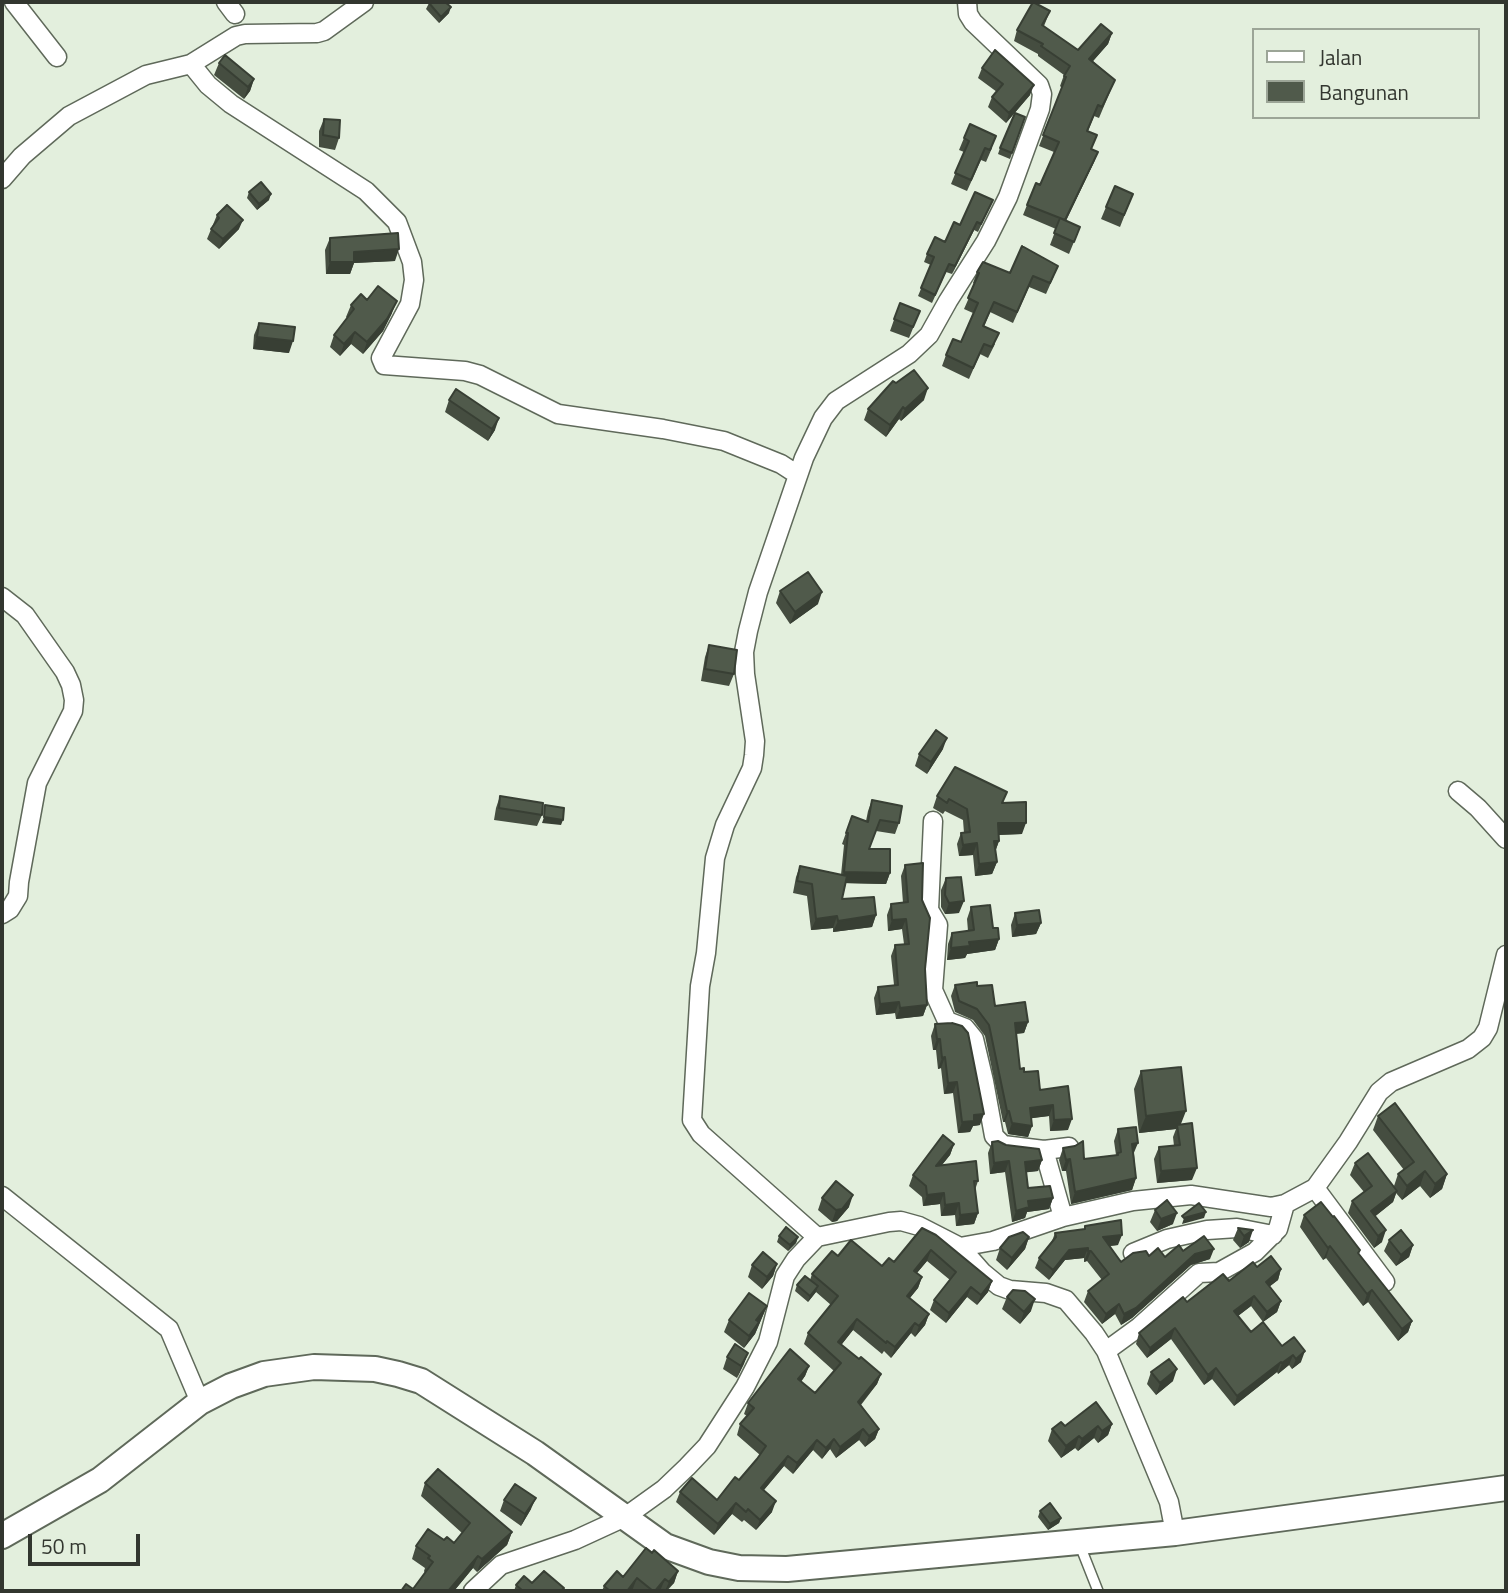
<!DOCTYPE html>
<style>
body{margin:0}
#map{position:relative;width:1508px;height:1593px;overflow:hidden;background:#e3efdd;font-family:"Titillium Web",sans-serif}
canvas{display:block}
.frame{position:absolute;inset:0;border:4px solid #32362f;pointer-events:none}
.legend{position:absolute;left:1252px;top:28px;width:228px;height:91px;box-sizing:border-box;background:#e3efdd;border:2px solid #9ca597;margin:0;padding:9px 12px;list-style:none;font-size:21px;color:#32362f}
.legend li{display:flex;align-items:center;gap:14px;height:35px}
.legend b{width:35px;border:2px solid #9ca597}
.scale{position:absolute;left:28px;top:1534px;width:112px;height:32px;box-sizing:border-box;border:4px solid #32362f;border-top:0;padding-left:9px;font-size:21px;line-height:24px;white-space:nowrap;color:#32362f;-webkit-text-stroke:5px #e3efdd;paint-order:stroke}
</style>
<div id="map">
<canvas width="1508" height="1593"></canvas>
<div class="frame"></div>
<ul class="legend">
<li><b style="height:9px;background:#fff"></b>Jalan</li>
<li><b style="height:19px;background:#505a4b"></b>Bangunan</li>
</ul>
<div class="scale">50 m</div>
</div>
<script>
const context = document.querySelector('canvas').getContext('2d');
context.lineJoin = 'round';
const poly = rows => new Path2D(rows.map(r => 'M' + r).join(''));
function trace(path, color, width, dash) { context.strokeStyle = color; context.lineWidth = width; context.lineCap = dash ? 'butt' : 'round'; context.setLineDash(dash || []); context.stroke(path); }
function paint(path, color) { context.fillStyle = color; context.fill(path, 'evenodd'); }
const lane = poly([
 [1079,1543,1098,1591]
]);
const street = poly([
 [14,2,57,57],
 [226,2,235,14],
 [191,64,208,85,231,104,366,191,397,222,412,262,414,280,410,304,381,358,384,365,465,371,480,375,558,414,663,429,724,441,781,464,798,475],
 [2,179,22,156,69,116,146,75,191,64,236,36,245,34,317,33,324,31,364,2],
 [2,597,25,615,65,672,71,685,74,700,73,711,37,783,19,882,18,896,10,909,2,914],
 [1458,791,1478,808,1506,839],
 [933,821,929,910,938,925,933,990,947,1021,965,1028,974,1039,984,1081,994,1136,1003,1145,1044,1150],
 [1315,1188,1385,1282],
 [2,1196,169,1329,200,1402],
 [1063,1217,1044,1150,1069,1147],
 [817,1237,701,1134,692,1120,700,986,706,953,715,858,725,825,752,768,754,755,755,741,745,674,744,652,748,631,758,592,804,458,823,418,836,401,909,354,929,335,948,301,986,241,1008,197,1040,109,1042,94,1039,85,973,22,968,14,967,2],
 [960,1247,982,1272,999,1286,1010,1290,1046,1293,1066,1300,1094,1333,1106,1351,1169,1502,1175,1533],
 [1133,1253,1167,1239,1207,1230,1237,1228,1273,1235],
 [1106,1351,1139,1327,1199,1273,1219,1272,1255,1252,1278,1229,1285,1204],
 [473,1591,501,1565,575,1540,625,1517,664,1489,687,1467,707,1446,745,1387,768,1342,785,1276,796,1259,817,1237,889,1222,901,1221,919,1226,960,1247,993,1241,1063,1217,1133,1201,1191,1195,1271,1207,1285,1204,1315,1188,1348,1142,1379,1092,1391,1082,1468,1049,1482,1038,1488,1028,1506,955]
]);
const secondary = poly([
 [2,1536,100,1480,200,1402,231,1386,264,1374,314,1367,375,1369,398,1374,421,1381,535,1453,665,1546,709,1562,739,1568,787,1569,1175,1533,1506,1488]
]);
trace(lane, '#5f695a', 12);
trace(street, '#5f695a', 21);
trace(secondary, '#5f695a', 28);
trace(lane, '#fff', 9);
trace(street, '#fff', 18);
trace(secondary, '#fff', 24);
paint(poly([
 [429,3,449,13,439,23,426,9],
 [1050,11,1044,26,1078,50,1112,33,1108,44,1093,61,1115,80,1099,118,1094,116,1088,131,1092,149,1098,152,1094,162,1066,221,1080,227,1069,254,1050,245,1056,229,1023,215,1027,205,1040,185,1054,152,1039,146,1062,88,1060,86,1064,75,1038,56,1038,54,1014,41,1017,30],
 [219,63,254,79,250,91,244,99,214,75],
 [982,68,1030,95,1006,123,988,107,992,97,997,92,978,78],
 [1025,117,1010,159,998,154,1000,148],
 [324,119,339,138,335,150,319,147,319,131],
 [964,138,992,148,986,162,981,160,967,191,951,184,964,152,959,150],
 [249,192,269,200,257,210,247,198],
 [1133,194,1120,227,1101,219,1106,207],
 [993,200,978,232,974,230,952,274,946,272,932,303,918,296,931,265,924,262,927,254,945,242,960,225],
 [217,215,239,229,219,249,207,239],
 [330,238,395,261,354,263,350,274,326,274,325,250],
 [977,272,1054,276,1046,294,1029,287,1013,323,990,312,984,327,995,344,988,358,980,354,969,379,942,366,946,355,961,342,973,313,964,309,975,284,973,283],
 [367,300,392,313,383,331,363,354,351,344,340,356,330,347,334,335,347,318,346,317,351,305],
 [900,303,920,311,909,338,890,331],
 [259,323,289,353,253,349,254,335],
 [896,383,924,400,901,421,899,419,886,437,864,420,868,409],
 [449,400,495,430,488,441,445,412],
 [780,591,818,604,790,624,776,603],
 [709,645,734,674,729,686,701,681,705,657],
 [943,749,927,774,915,766,919,754],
 [1007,792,1003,802,1022,834,999,835,999,841,995,852,997,862,992,874,975,876,973,855,959,856,957,844,961,833,964,833,963,820,945,811,943,814,933,808,937,796],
 [500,796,542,815,537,826,494,820,496,808],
 [872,800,899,823,895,834,876,831,869,849,890,873,886,884,846,883,842,899,876,915,872,927,833,932,833,928,811,930,807,896,793,893,796,877,800,866,841,875,844,845,842,844,852,816,866,821,868,811],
 [905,865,922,900,927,1005,923,1016,896,1019,895,1013,876,1015,874,998,878,987,894,985,891,956,895,945,904,944,902,929,888,931,887,915,891,904,903,903,901,876],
 [946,878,959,913,945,914,941,907,941,890],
 [971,907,993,928,999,939,995,950,967,954,965,958,947,960,948,944,952,933,968,931,967,919],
 [1015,913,1041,923,1036,934,1012,937,1011,925],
 [955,985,977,986,995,1006,1028,1022,1024,1033,1016,1034,1020,1069,1040,1090,1068,1086,1068,1130,1050,1131,1049,1116,1031,1118,1032,1126,1028,1137,1008,1134,1005,1122,1003,1122,985,1036,973,1020,955,1012,951,996],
 [935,1024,980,1125,973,1126,970,1132,958,1133,953,1093,944,1094,941,1068,938,1069,936,1050,933,1050,931,1036],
 [1141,1071,1181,1124,1192,1180,1157,1183,1154,1159,1159,1147,1174,1146,1173,1137,1176,1129,1139,1133,1134,1089],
 [1378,1116,1447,1174,1442,1189,1430,1198,1420,1186,1402,1200,1396,1193,1393,1202,1375,1216,1382,1242,1374,1248,1348,1213,1352,1201,1364,1192,1350,1175,1355,1163,1394,1186,1398,1174,1404,1170,1373,1130],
 [1118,1129,1134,1154,1136,1178,1132,1190,1071,1204,1066,1171,1062,1171,1059,1160,1063,1148,1084,1159,1116,1155,1114,1141],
 [992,1142,1006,1145,1042,1160,1038,1171,1026,1172,1028,1188,1053,1198,1049,1209,1027,1212,1025,1218,1012,1222,1005,1172,990,1174,988,1153],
 [954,1144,950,1155,942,1165,978,1181,975,1190,978,1213,974,1224,956,1226,955,1215,941,1216,940,1204,923,1206,922,1197,909,1186,913,1175],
 [822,1198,849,1207,837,1221,832,1222,818,1210],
 [1155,1210,1173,1224,1157,1231,1150,1222],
 [1304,1215,1360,1250,1359,1254,1412,1321,1408,1332,1398,1341,1368,1302,1363,1306,1326,1258,1323,1260,1300,1227],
 [1085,1226,1118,1245,1110,1246,1121,1262,1149,1256,1165,1257,1183,1251,1210,1259,1191,1265,1132,1318,1121,1325,1115,1314,1102,1324,1084,1302,1088,1291,1102,1280,1087,1261,1084,1262,1084,1258,1065,1260,1049,1280,1035,1268,1039,1258,1052,1241,1055,1233,1084,1230],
 [922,1228,992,1281,988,1292,977,1305,967,1297,946,1323,930,1310,934,1300,950,1280,927,1261,917,1273,922,1277,918,1288,910,1298,929,1314,925,1325,915,1337,911,1333,891,1358,884,1351,882,1354,853,1330,841,1345,859,1359,881,1374,877,1384,861,1405,879,1429,875,1439,865,1447,859,1440,836,1458,830,1449,822,1459,813,1450,793,1474,784,1466,764,1490,772,1512,756,1530,744,1520,742,1522,732,1514,714,1535,676,1502,680,1492,717,1500,739,1480,760,1455,737,1435,740,1424,747,1416,744,1414,748,1403,809,1366,805,1376,801,1382,815,1393,834,1371,804,1344,808,1333,831,1305,816,1292,808,1302,795,1291,797,1285,810,1280,812,1274,838,1256,882,1266,894,1262],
 [1238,1228,1249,1242,1240,1248,1233,1240],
 [779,1236,798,1237,796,1243,788,1251,777,1242],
 [1029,1237,1025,1249,1007,1270,996,1260,1000,1248],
 [1389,1240,1413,1245,1409,1257,1396,1266,1384,1251],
 [777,1264,773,1276,762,1289,748,1277,752,1265],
 [1257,1267,1281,1269,1278,1280,1269,1287,1281,1301,1277,1312,1263,1322,1251,1306,1238,1316,1251,1332,1282,1346,1301,1362,1292,1369,1289,1365,1278,1374,1277,1372,1234,1406,1212,1379,1204,1385,1171,1339,1147,1358,1136,1344,1139,1333,1187,1302],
 [1007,1297,1031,1311,1020,1324,1002,1309],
 [767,1306,755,1334,744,1348,724,1332,729,1320],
 [748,1353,737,1378,723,1369,727,1357],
 [1151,1372,1173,1381,1156,1395,1147,1384],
 [1112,1424,1108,1435,1098,1443,1094,1438,1078,1451,1075,1448,1061,1458,1048,1441,1052,1429,1065,1426],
 [425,1483,512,1532,507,1545,477,1572,473,1568,454,1591,401,1591,413,1589,425,1573,424,1571,425,1568,412,1559,416,1546,444,1540,454,1543,462,1533,421,1496],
 [504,1500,531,1509,521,1526,500,1511],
 [1040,1511,1061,1518,1059,1523,1048,1530,1038,1517],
 [652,1553,678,1571,674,1583,667,1591,635,1591,633,1590,632,1591,602,1591,604,1586,623,1577],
 [532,1583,564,1588,562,1591,514,1591,516,1585]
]), '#454d40');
paint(poly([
 [451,7,449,13,439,23,441,17],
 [1112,33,1108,44,1086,69,1089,59],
 [254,79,250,91,244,99,248,87],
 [1034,85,1030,95,1006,123,1009,113],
 [1098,152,1094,162,1060,232,1064,221],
 [271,194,269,200,257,210,259,204],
 [243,220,239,229,219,249,223,239],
 [977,222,974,230,952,274,955,266],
 [399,249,395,261,354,263,350,274,326,274,330,262,354,252],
 [397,301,392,313,383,331,363,354,367,342],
 [355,332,351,344,340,356,344,344],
 [257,337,293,341,289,353,253,349],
 [928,388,924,400,901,421,905,409],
 [903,407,899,419,886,437,890,425],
 [499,418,495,430,488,441,492,429],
 [822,592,818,604,790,624,795,612],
 [947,738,943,749,927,774,931,762],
 [544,817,563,820,561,825,542,823],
 [998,823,1026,823,1022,834,994,835],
 [994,841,999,841,995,852],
 [977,843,973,855,959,856,963,845],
 [997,862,992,874,975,876,979,864],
 [844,872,890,873,886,884,840,883],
 [964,901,959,913,945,914,949,903],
 [876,915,872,927,833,932,838,921],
 [837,916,833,928,811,930,816,919],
 [906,919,902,929,888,931,892,920],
 [1041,923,1036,934,1012,937,1017,925],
 [999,939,995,950,967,954,965,958,947,960,951,948,969,942],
 [899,1002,895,1013,876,1015,880,1004],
 [927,1005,923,1016,896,1019,900,1008],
 [1028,1022,1024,1033,1011,1034,1015,1023],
 [937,1039,940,1039,936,1050,933,1050],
 [945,1057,941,1068,938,1069,942,1058],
 [957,1082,953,1093,944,1094,948,1083],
 [1053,1105,1049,1116,1026,1119,1030,1108],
 [1007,1111,1009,1111,1005,1122,1003,1122],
 [1186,1111,1179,1129,1177,1125,1176,1129,1139,1133,1146,1116],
 [984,1114,980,1125,973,1126,970,1132,958,1133,962,1122,974,1115],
 [1072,1119,1068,1130,1050,1131,1054,1120],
 [1012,1123,1032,1126,1028,1137,1008,1134],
 [1138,1143,1133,1155,1132,1144],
 [954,1144,950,1155,932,1177,936,1166],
 [1070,1159,1066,1171,1062,1171,1066,1160],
 [1042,1160,1038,1171,1021,1173,1025,1162],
 [1009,1161,1005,1172,990,1174,994,1163],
 [1197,1168,1192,1180,1157,1183,1161,1171],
 [1425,1171,1420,1186,1402,1200,1407,1186],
 [1447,1174,1442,1189,1430,1198,1435,1184],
 [1136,1178,1132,1190,1071,1204,1075,1192],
 [1397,1191,1393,1202,1367,1223,1371,1211],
 [944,1193,940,1204,923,1206,927,1195],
 [853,1195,849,1207,837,1221,832,1222,836,1210],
 [1053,1198,1049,1209,1027,1212,1025,1218,1012,1222,1016,1211,1028,1201],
 [959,1203,955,1215,941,1216,945,1205],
 [1206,1212,1204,1218,1182,1224,1184,1218],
 [978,1213,974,1224,956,1226,960,1215],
 [1177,1213,1173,1224,1157,1231,1161,1219],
 [1253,1230,1249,1242,1240,1248,1244,1236],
 [1386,1230,1382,1242,1374,1248,1378,1236],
 [1122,1235,1118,1245,1099,1247,1103,1237],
 [798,1237,796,1243,788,1251,790,1245],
 [1029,1237,1025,1249,1007,1270,1012,1258],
 [1413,1245,1409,1257,1396,1266,1401,1255],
 [1330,1246,1326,1258,1323,1260,1328,1248],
 [1088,1248,1084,1258,1065,1260,1049,1280,1053,1270,1069,1250],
 [1214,1249,1210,1259,1191,1265,1132,1318,1121,1325,1124,1314,1195,1254],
 [931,1250,927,1261,910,1281,914,1271],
 [1088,1251,1091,1251,1087,1261,1084,1262],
 [777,1264,773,1276,762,1289,767,1277],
 [1281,1269,1278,1280,1262,1292,1266,1282],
 [922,1277,918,1288,903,1306,907,1296],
 [992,1281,988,1292,977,1305,981,1295],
 [818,1286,816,1292,808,1302,810,1296],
 [971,1287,967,1297,946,1323,949,1313],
 [1372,1290,1368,1302,1363,1306,1367,1294],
 [1254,1296,1251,1306,1230,1322,1234,1311],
 [1035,1299,1031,1311,1020,1324,1024,1312],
 [1281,1301,1277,1312,1263,1322,1267,1312],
 [1119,1304,1115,1314,1102,1324,1106,1314],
 [767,1306,755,1334,744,1348,756,1320],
 [929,1314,925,1325,915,1337,919,1326],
 [857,1319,853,1330,835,1353,838,1342],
 [1412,1321,1408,1332,1398,1341,1402,1329],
 [915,1323,911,1333,891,1358,895,1347],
 [1175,1328,1171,1339,1147,1358,1150,1348],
 [1305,1351,1301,1362,1292,1369,1296,1359],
 [748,1353,744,1364,737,1378,741,1366],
 [1293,1355,1289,1365,1278,1374,1282,1363],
 [1281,1362,1277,1372,1234,1406,1237,1396],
 [809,1366,805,1376,794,1390,798,1379],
 [1216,1368,1212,1379,1204,1385,1208,1375],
 [1177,1369,1173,1381,1156,1395,1160,1383],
 [881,1374,877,1384,854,1412,858,1402],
 [1112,1424,1108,1435,1098,1443,1102,1431],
 [1098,1426,1094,1438,1078,1451,1082,1439],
 [863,1429,859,1440,836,1458,840,1447],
 [879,1429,875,1439,865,1447,869,1436],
 [1079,1436,1075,1448,1061,1458,1066,1446],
 [834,1439,830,1449,822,1459,826,1448],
 [817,1440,813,1450,793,1474,797,1463],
 [788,1456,784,1466,757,1498,761,1488],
 [536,1498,531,1509,521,1526,525,1514],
 [776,1501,772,1512,756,1530,760,1520],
 [736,1503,732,1514,714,1535,718,1524],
 [1061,1518,1059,1523,1048,1530,1050,1524],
 [512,1532,507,1545,477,1572,482,1559],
 [478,1556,473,1568,454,1591,448,1591],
 [678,1571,674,1583,665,1591,669,1582],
 [637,1578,632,1591,627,1591],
 [665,1579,660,1591,655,1591]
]), '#383f34');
const building = poly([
 [430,2,445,2,451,7,441,17,429,3,430,2],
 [1033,2,1050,11,1042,25,1078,50,1101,24,1112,33,1089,59,1115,80,1102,107,1098,105,1087,131,1097,135,1091,149,1098,152,1065,220,1027,205,1036,183,1040,185,1059,142,1043,135,1066,77,1064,76,1070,66,1041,46,1043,44,1017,30,1033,2],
 [995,50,1034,85,1009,113,992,97,1003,84,982,68,995,50],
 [225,55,254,79,248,87,219,63,225,55],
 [1015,113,1025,117,1012,153,1000,148,1015,113],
 [324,119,340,120,339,138,323,135,324,119],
 [970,124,996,136,990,150,985,148,971,180,955,173,969,141,964,138,970,124],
 [261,182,271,194,259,204,249,192,261,182],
 [1115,186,1133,194,1124,215,1106,207,1115,186],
 [975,192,993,200,981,224,977,222,955,266,949,264,935,295,921,288,934,257,927,254,935,237,945,242,954,222,960,225,975,192],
 [227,205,243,220,223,239,211,229,219,218,217,215,227,205],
 [1060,218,1080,227,1074,242,1054,233,1060,218],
 [398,233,399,249,354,252,354,262,330,262,330,238,398,233],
 [1022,246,1058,266,1050,283,1033,276,1017,312,994,302,983,326,999,333,992,347,984,344,973,368,946,355,953,339,961,342,978,303,968,298,979,273,977,272,983,262,1010,273,1022,246],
 [378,286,397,301,387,319,367,342,355,332,344,344,334,335,354,309,351,305,361,294,367,300,378,286],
 [900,303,920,311,913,327,894,319,900,303],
 [259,323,295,327,293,341,257,337,259,323],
 [914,370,928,388,905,409,903,407,890,425,868,409,893,381,896,383,914,370],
 [456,389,499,418,492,429,449,400,456,389],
 [808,572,822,592,795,612,780,591,808,572],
 [709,645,737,650,734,674,705,669,709,645],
 [936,730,947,738,931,762,919,754,936,730],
 [955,767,1007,792,1002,803,1026,802,1026,823,998,823,999,841,994,841,997,862,979,864,977,843,963,845,961,833,970,832,967,809,949,799,947,803,937,796,955,767],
 [500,796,543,803,542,815,499,808,500,796],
 [872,800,902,806,899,823,880,820,869,849,890,849,890,873,844,872,848,833,846,833,852,816,868,822,872,800],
 [545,805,564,808,563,820,544,817,545,805],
 [923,863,922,900,930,918,925,969,927,1005,900,1008,899,1002,880,1004,878,987,898,985,895,945,909,944,906,919,892,920,891,904,908,902,905,865,923,863],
 [800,866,847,876,842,899,874,897,876,915,838,921,837,916,816,919,812,884,797,881,800,866],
 [961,877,964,901,949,903,945,895,946,878,961,877],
 [990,905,993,928,998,928,999,939,969,942,970,946,951,948,952,933,974,930,971,907,990,905],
 [1039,910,1041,923,1017,925,1015,913,1039,910],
 [977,982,977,986,992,985,995,1006,1025,1002,1028,1022,1015,1023,1020,1069,1024,1068,1024,1072,1038,1071,1040,1090,1068,1086,1072,1119,1054,1120,1053,1105,1030,1108,1032,1126,1012,1123,1009,1111,1007,1111,989,1025,977,1009,959,1001,955,985,977,982],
 [952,1023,962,1026,968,1033,984,1114,974,1115,974,1121,962,1122,957,1082,948,1083,945,1057,942,1058,940,1039,937,1039,935,1024,952,1023],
 [1181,1067,1186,1111,1146,1116,1141,1071,1181,1067],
 [1395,1103,1447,1174,1435,1184,1425,1171,1407,1186,1398,1174,1414,1162,1378,1116,1395,1103],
 [1192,1123,1197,1168,1161,1171,1159,1147,1180,1145,1177,1125,1192,1123],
 [1136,1127,1138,1143,1132,1144,1136,1178,1075,1192,1070,1159,1066,1160,1063,1148,1075,1146,1083,1141,1084,1159,1118,1155,1118,1153,1121,1152,1118,1129,1136,1127],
 [943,1135,954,1144,936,1166,976,1161,978,1181,974,1181,978,1213,960,1215,959,1203,945,1205,944,1193,927,1195,926,1186,913,1175,943,1135],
 [998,1141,1006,1145,1039,1149,1042,1160,1025,1162,1028,1188,1050,1186,1053,1198,1028,1201,1029,1207,1016,1211,1009,1161,994,1163,992,1142,998,1141],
 [1368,1153,1397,1191,1371,1211,1386,1230,1378,1236,1352,1201,1372,1186,1355,1163,1368,1153],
 [836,1181,853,1195,842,1209,836,1210,822,1198,836,1181],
 [1167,1200,1177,1213,1161,1219,1155,1210,1167,1200],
 [1321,1202,1333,1217,1334,1216,1360,1250,1358,1253,1412,1321,1402,1329,1372,1290,1367,1294,1330,1246,1328,1248,1304,1215,1321,1202],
 [1199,1203,1206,1212,1184,1218,1182,1216,1199,1203],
 [1121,1220,1122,1235,1103,1237,1121,1262,1133,1253,1146,1251,1149,1256,1158,1248,1165,1257,1179,1245,1183,1251,1204,1236,1214,1249,1195,1254,1136,1308,1124,1314,1119,1304,1106,1314,1088,1291,1109,1274,1091,1251,1088,1251,1088,1248,1069,1250,1053,1270,1039,1258,1056,1237,1055,1233,1085,1229,1085,1226,1121,1220],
 [786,1227,798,1237,790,1245,779,1236,786,1227],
 [922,1228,936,1235,992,1281,981,1295,971,1287,949,1313,934,1300,956,1272,931,1250,914,1271,922,1277,907,1296,929,1314,919,1326,915,1323,895,1347,887,1341,886,1343,857,1319,838,1342,859,1359,861,1357,881,1374,858,1402,879,1429,869,1436,863,1429,840,1447,834,1439,826,1448,817,1440,797,1463,788,1456,761,1488,776,1501,760,1520,748,1509,746,1512,736,1503,718,1524,680,1492,692,1478,717,1500,735,1477,739,1480,757,1459,766,1446,740,1424,754,1408,748,1403,790,1349,809,1366,798,1379,815,1393,841,1363,808,1333,838,1296,812,1274,832,1251,838,1256,851,1240,882,1266,889,1258,894,1262,922,1228],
 [1238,1228,1253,1230,1244,1236,1238,1228],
 [1401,1230,1413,1245,1401,1255,1389,1240,1401,1230],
 [1023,1232,1029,1237,1012,1258,1000,1248,1009,1237,1023,1232],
 [763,1252,777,1264,767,1277,752,1265,763,1252],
 [1271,1256,1281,1269,1266,1282,1281,1301,1267,1312,1254,1296,1234,1311,1251,1332,1263,1322,1282,1346,1294,1337,1305,1351,1296,1359,1293,1355,1282,1363,1281,1362,1237,1396,1216,1368,1208,1375,1175,1328,1150,1348,1139,1333,1183,1297,1187,1302,1223,1274,1229,1281,1253,1262,1257,1267,1271,1256],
 [805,1276,818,1286,810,1296,797,1285,805,1276],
 [1013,1290,1025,1291,1035,1299,1024,1312,1007,1297,1013,1290],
 [749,1293,767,1306,756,1320,759,1322,749,1336,729,1320,749,1293],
 [735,1344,748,1353,741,1366,727,1357,735,1344],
 [1169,1359,1177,1369,1160,1383,1151,1372,1169,1359],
 [1096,1402,1112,1424,1102,1431,1098,1426,1082,1439,1079,1436,1066,1446,1052,1429,1061,1422,1065,1426,1096,1402],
 [438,1469,512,1532,482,1559,478,1556,449,1590,449,1591,401,1591,406,1584,413,1589,433,1562,428,1558,430,1556,416,1546,428,1529,444,1540,447,1537,454,1543,470,1523,425,1483,438,1469],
 [515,1484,536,1498,525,1514,504,1500,515,1484],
 [1050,1503,1061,1518,1050,1524,1040,1511,1050,1503],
 [646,1548,652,1553,654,1550,678,1571,669,1582,665,1579,655,1591,653,1591,637,1578,627,1591,610,1591,604,1586,617,1571,623,1577,646,1548],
 [544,1571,564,1588,561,1591,523,1591,516,1585,524,1576,532,1583,544,1571]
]);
paint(building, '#505a4b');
trace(building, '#383f34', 2);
</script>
